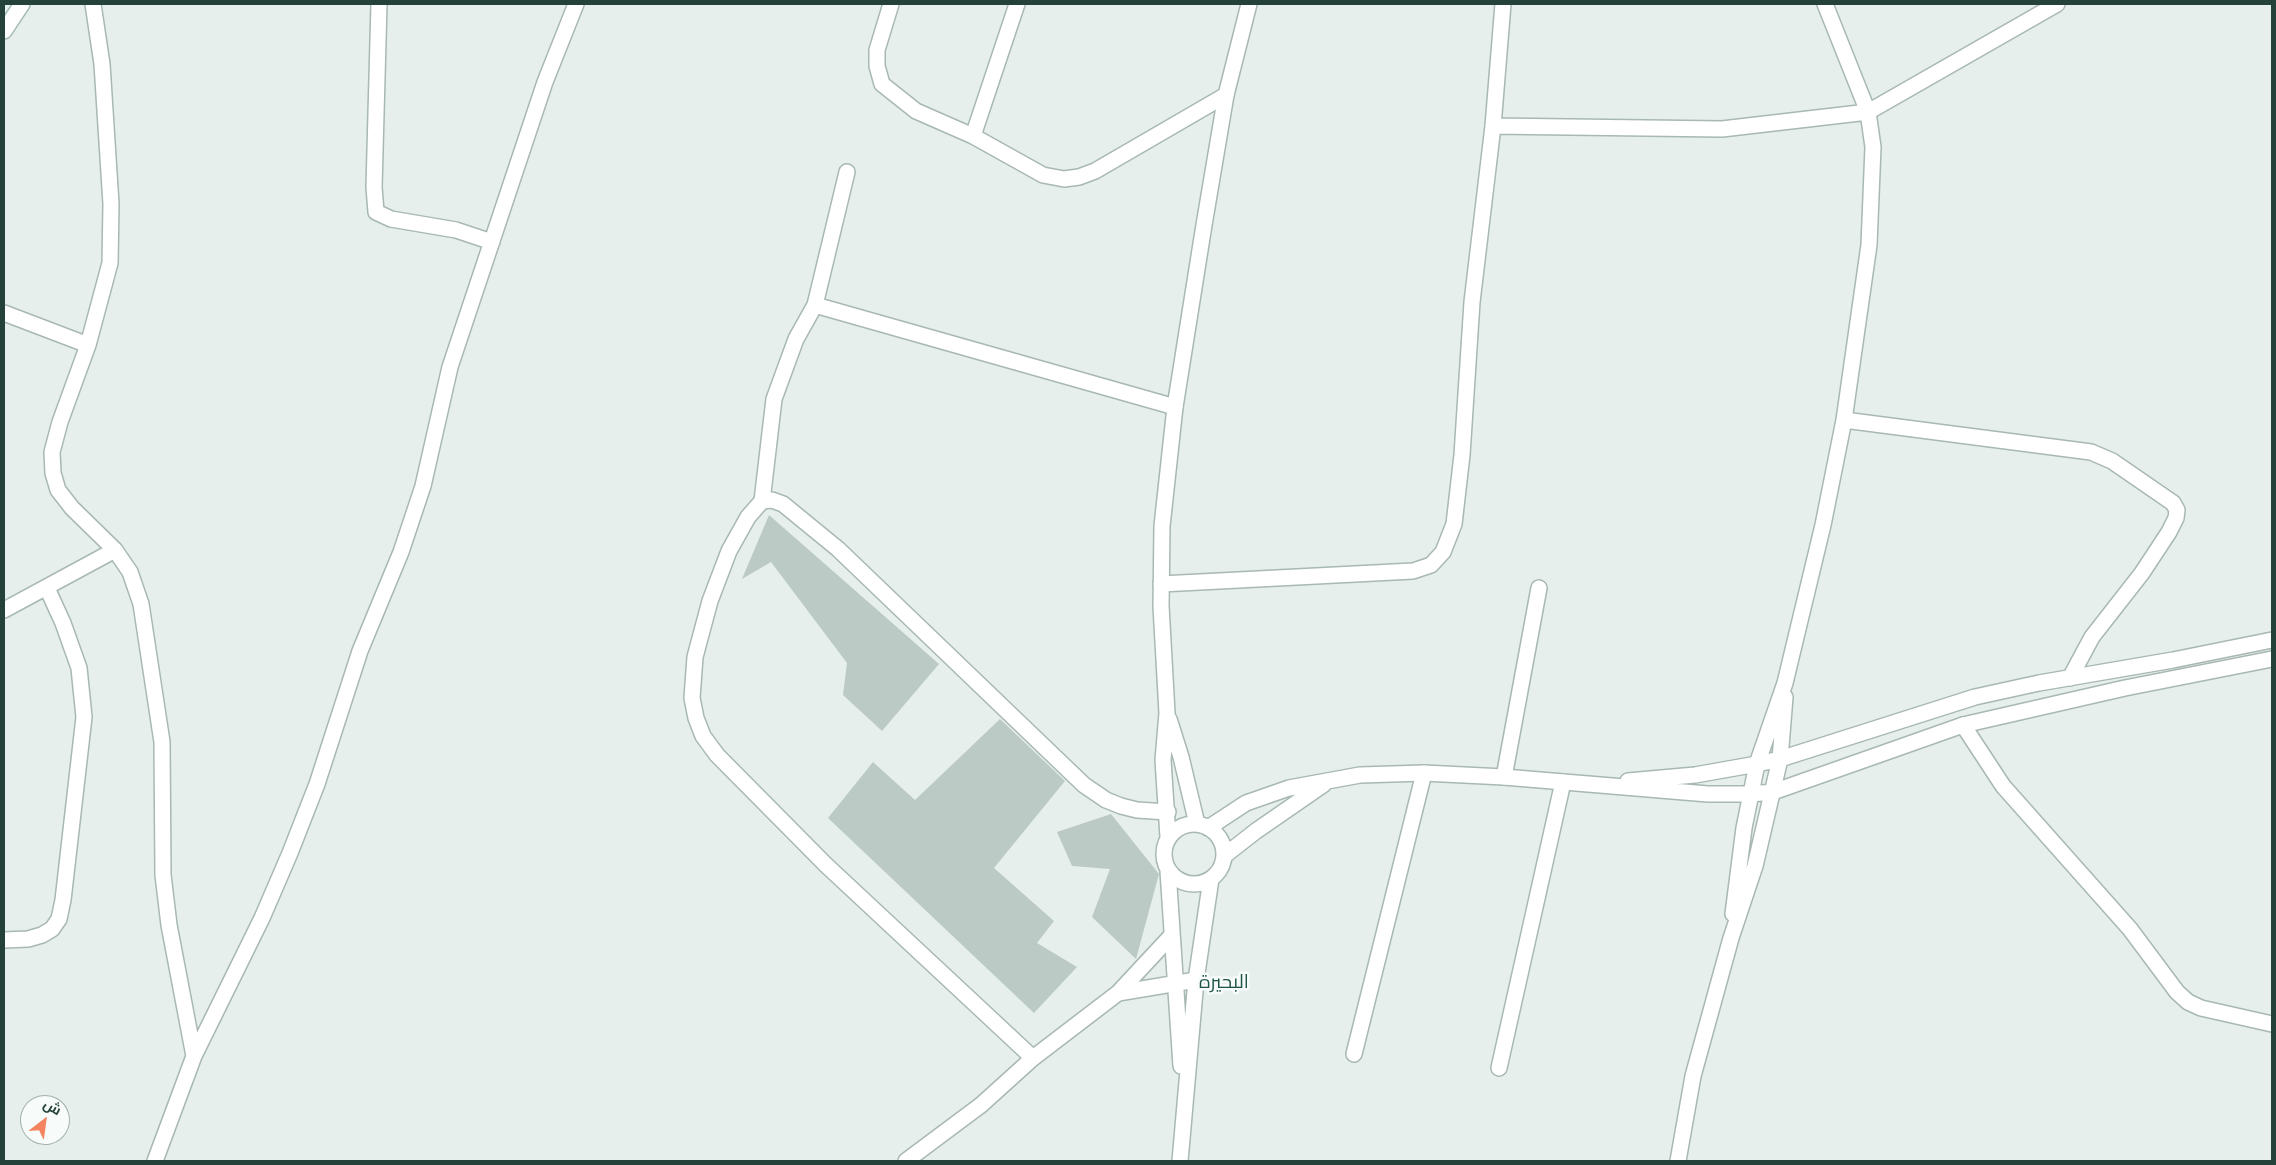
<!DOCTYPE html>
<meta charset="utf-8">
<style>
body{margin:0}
#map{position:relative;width:2276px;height:1165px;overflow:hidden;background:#e6efeb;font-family:Karla,Cairo,sans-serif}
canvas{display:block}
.frame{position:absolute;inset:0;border:5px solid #24423a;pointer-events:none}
.north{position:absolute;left:20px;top:1095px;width:50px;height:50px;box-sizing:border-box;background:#f7fbf9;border:1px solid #a3b1ad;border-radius:50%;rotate:30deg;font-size:14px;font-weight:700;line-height:20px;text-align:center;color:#24423a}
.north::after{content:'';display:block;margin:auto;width:18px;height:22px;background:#f4845f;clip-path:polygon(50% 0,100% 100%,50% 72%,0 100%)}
</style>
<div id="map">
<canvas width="2276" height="1165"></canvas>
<div class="frame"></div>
<div class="north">ش</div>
</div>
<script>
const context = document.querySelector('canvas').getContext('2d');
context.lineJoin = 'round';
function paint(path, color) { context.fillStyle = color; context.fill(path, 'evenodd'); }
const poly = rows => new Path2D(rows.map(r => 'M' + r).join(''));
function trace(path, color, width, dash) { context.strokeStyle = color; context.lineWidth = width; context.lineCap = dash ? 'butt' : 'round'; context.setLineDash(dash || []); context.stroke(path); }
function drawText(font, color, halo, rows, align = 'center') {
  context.font = font + ' Karla,Cairo,sans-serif'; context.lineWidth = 5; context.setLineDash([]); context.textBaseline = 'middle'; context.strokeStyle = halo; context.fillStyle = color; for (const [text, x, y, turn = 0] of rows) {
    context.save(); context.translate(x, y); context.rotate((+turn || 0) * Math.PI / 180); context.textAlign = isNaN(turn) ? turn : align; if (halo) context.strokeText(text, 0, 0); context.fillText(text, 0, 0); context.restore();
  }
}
paint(poly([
 [769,515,939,664,882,731,843,695,847,663,771,562,742,579],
 [1000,719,1065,781,994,868,1054,921,1037,943,1077,967,1034,1013,828,818,873,762,915,800],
 [1111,814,1159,874,1136,959,1092,917,1110,869,1072,866,1057,832]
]), '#bbcac4');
const minor = poly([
 [93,4,102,64,111,204,110,263,88,345,60,422,52,452,53,473,58,490,72,508,115,550,130,572,141,604,162,742,163,875,169,925,194,1056,155,1161],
 [379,4,374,187,376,212,391,219,456,230,492,242],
 [891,4,877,50,877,66,882,84,916,111,973,136],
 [1017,4,973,136,1043,175,1064,179,1079,177,1095,171,1226,95],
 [1493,126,1722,129,1868,112,2057,4],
 [815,305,847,172],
 [4,313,88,345],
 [1844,420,2091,452,2112,461,2173,503,2177,510,2176,518,2169,532,2142,573,2092,637,2070,678],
 [762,501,774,399,796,339,815,305,1175,407],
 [1161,584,1413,571,1431,565,1443,552,1454,524,1462,455,1472,302,1493,126,1503,4],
 [4,610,115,550],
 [1963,725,2003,786,2130,929,2177,992,2188,1002,2201,1008,2272,1024],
 [1780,759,1785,697],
 [1757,764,1785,683,1823,525,1844,420,1869,245,1873,147,1868,112,1825,4],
 [1504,777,1539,588],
 [4,940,28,939,42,935,52,929,59,919,63,900,84,717,79,668,63,623,47,588],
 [1118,993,1196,980],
 [1354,1054,1424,773],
 [194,1056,262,918,290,853,317,784,360,651,401,552,423,486,450,367,545,82,576,4],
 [1033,1058,826,865,717,755,703,736,696,718,692,698,695,657,710,601,729,551,748,517,762,501,772,500,783,504,838,549,1084,785,1106,800,1121,806,1137,810,1168,812],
 [1499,1068,1563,782],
 [906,1161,981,1105,1033,1058,1118,993,1171,936]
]);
const tertiary = poly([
 [1169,719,1181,757,1197,824],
 [1628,781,1695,775,1757,764,1780,759,1975,697,2039,683,2173,660,2272,640],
 '1164 854a30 30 0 1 1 60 0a30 30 0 1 1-60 0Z',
 [1208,828,1246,803,1289,788,1360,775,1424,773,1504,777,1708,794,1750,794,1773,792,1963,725,2125,688,2272,659],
 [1168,837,1163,760,1167,713,1161,606,1162,526,1175,407,1204,225,1226,95,1249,4],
 [1224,856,1256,831,1324,784],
 [1168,871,1181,1066],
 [1733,914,1744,828,1757,764],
 [1180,1161,1196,980,1211,879],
 [1678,1161,1693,1076,1731,938,1755,866,1780,759]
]);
const secondary = poly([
 [4,31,22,4]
]);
trace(minor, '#a8b8b2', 18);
trace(tertiary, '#a8b8b2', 18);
trace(secondary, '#a4bbb3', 18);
trace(minor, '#fff', 15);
trace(tertiary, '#fff', 15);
trace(secondary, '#fff', 15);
drawText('19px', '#1f5548', '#f7fbf9', [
 ["البحيرة",1224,983]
]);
</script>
